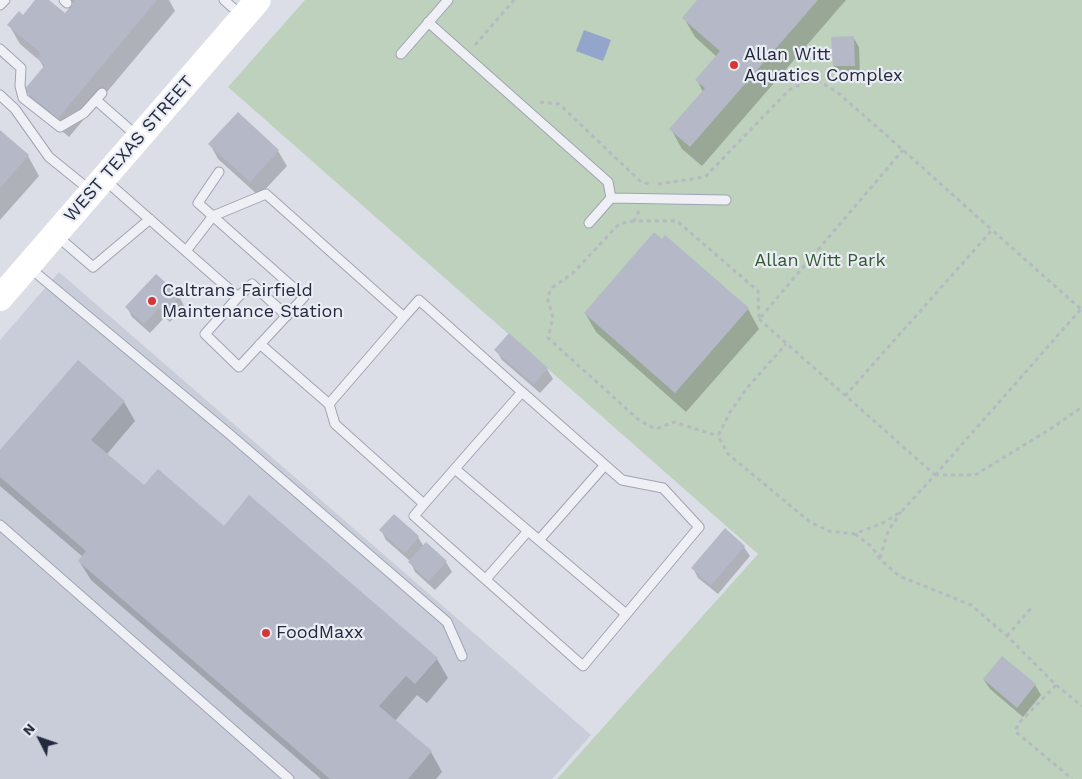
<!DOCTYPE html>
<style>
body{margin:0}
#map{position:relative;width:1082px;height:779px;overflow:hidden;background:#dbdee7;font-family:"Work Sans",sans-serif}
canvas{display:block}
.north{position:absolute;left:15px;top:714px;width:50px;height:50px;-webkit-text-stroke:4px #ebedf5;paint-order:stroke;rotate:311deg;font-size:14px;font-weight:700;line-height:20px;text-align:center;color:#242a3e}
.north::after{content:'';display:block;margin:auto;width:18px;height:22px;background:#242a3e;clip-path:polygon(50% 0,100% 100%,50% 72%,0 100%)}
</style>
<div id="map">
<canvas width="1082" height="779"></canvas>
<div class="north">N</div>
</div>
<script>
const context = document.querySelector('canvas').getContext('2d');
context.lineJoin = 'round';
function paint(path, color) { context.fillStyle = color; context.fill(path, 'evenodd'); }
const poly = rows => new Path2D(rows.map(r => 'M' + r).join(''));
function trace(path, color, width, dash) { context.strokeStyle = color; context.lineWidth = width; context.lineCap = dash ? 'butt' : 'round'; context.setLineDash(dash || []); context.stroke(path); }
function drawText(font, color, halo, rows, align = 'center') {
  context.font = font + ' "Work Sans",sans-serif'; context.lineWidth = 4.5; context.setLineDash([]); context.textBaseline = 'middle'; context.strokeStyle = halo; context.fillStyle = color; for (const [text, x, y, turn = 0] of rows) {
    context.save(); context.translate(x, y); context.rotate((+turn || 0) * Math.PI / 180); context.textAlign = isNaN(turn) ? turn : align; if (halo) context.strokeText(text, 0, 0); context.fillText(text, 0, 0); context.restore();
  }
}
paint(poly([
 [59,272,591,735,552,779,0,779,0,340]
]), '#c9cdd9');
paint(poly([
 [305,0,1082,0,1082,779,557,779,758,554,228,87]
]), '#bed1bc');
paint(poly([
 [584,30,611,40,603,61,576,51]
]), '#93a5ca');
paint(poly([
 [37,0,47,0,65,15,74,4,69,0,169,0,175,11,69,137,37,110,26,90,44,68,40,61,20,44,9,25,23,17],
 [699,0,846,0,702,166,682,149,671,129,703,92,697,80,717,57,695,37,684,18],
 [853,37,859,47,860,75,840,76,834,66,833,38],
 [238,114,278,151,287,166,259,196,218,159,210,144],
 [0,132,28,156,39,176,0,220],
 [179,296,184,306,170,322,165,317,150,333,132,317,127,307],
 [748,309,759,329,686,412,596,332,585,313],
 [509,335,547,369,553,379,540,393,502,360,496,350],
 [124,402,135,421,107,454,144,487,224,527,437,659,448,678,427,703,417,695,395,721,431,752,442,772,436,779,321,779,91,580,79,561,83,557,0,486,0,452],
 [394,515,418,537,424,547,446,562,452,572,435,590,415,572,410,561,386,540,381,530],
 [744,547,750,556,718,594,698,578,693,568],
 [1002,658,1035,685,1041,695,1023,717,990,689,984,680]
]), '#0003');
paint(poly([
 [35,0,49,0,65,13,76,0,157,0,58,118,24,90,45,65,37,58,41,53,7,25,19,11,23,15],
 [697,0,818,0,690,147,669,129,705,88,695,80,720,51,682,18],
 [854,36,855,66,833,66,831,37],
 [238,112,279,150,250,182,208,144],
 [0,130,29,155,0,188],
 [654,232,662,239,665,235,749,308,675,393,584,313],
 [156,274,180,295,164,313,159,308,144,324,125,307],
 [509,333,548,368,534,384,494,350],
 [78,360,125,401,91,440,144,485,158,469,224,526,249,495,438,658,415,684,406,676,379,706,432,751,408,779,330,779,78,561,86,551,0,477,0,450],
 [394,514,419,536,405,553,379,530],
 [725,528,745,546,711,585,691,568],
 [426,542,447,561,429,581,408,562],
 [1002,656,1036,684,1017,708,983,679]
]), '#b5b9c7');
const service = poly([
 [64,0,67,3],
 [224,0,242,16],
 [0,5,5,0],
 [428,22,608,182,611,198,589,223],
 [0,49,21,68,20,86,23,98,60,127,84,113,102,93],
 [401,54,448,0],
 [0,95,15,109,49,157,91,191],
 [96,100,137,136],
 [105,180,238,297,205,334,239,367,304,297,198,203,219,172],
 [611,198,726,200],
 [57,236,93,267,150,219],
 [186,251,213,216,266,194,404,317,329,404,260,344],
 [30,268,227,432,447,622,462,656],
 [238,297,252,284,287,316],
 [329,404,335,424,424,504,522,392,419,300,404,317],
 [455,469,626,614],
 [424,504,414,516,583,666,699,527,663,488,622,480,522,392],
 [0,525,289,779],
 [539,540,605,465],
 [486,579,528,531]
]);
trace(service, '#a0a4b1', 11);
trace(poly([
 [475,45,514,0],
 [540,102,559,104,640,181,649,184],
 [658,184,705,177,789,90,814,78,837,92,903,150,992,230],
 [639,211,634,221,677,221,758,291,759,319,903,150],
 [634,221,619,224,573,273,553,287,547,297,553,318,548,338,640,421,656,429,674,422,718,436],
 [759,319,935,475,902,511,883,523,854,534,829,531,810,522,728,454,718,436,730,412,747,388,786,344],
 [845,396,992,230,1082,310],
 [935,475,1081,309],
 [935,475,975,475,1052,428,1082,407],
 [855,534,872,547,880,559,899,576,971,605,1007,636,1056,685,1082,706],
 [880,558,888,531,901,512],
 [1007,636,1032,607],
 [1056,685,1020,722,1015,731,1072,779]
]), '#b5b9c2', 3, [4, 4]);
trace(service, '#eef0f5', 9);
trace(poly([
 [0,298,258,0]
]), '#fff', 26);
for (const [x, y, r, color] of [
 [734,65,5,"#d63636"],
 [152,301,5,"#d63636"],
 [266,633,5,"#d63636"]
]) { const dot = new Path2D(); dot.arc(x, y, r, 0, 2 * Math.PI); context.fillStyle = color; context.fill(dot); trace(dot, '#ebedf5', 2); }
drawText('18px', '#242a3e', '#ebedf5', [
 ["Allan Witt",744,55],
 ["Aquatics Complex",744,76],
 ["Caltrans Fairfield",162,291],
 ["Maintenance Station",162,312],
 ["FoodMaxx",276,633]
], 'left');
drawText('18px', '#242a3e', '#ebedf5', [
 ["WEST TEXAS STREET",129,149,-49]
]);
drawText('18px', '#325a31', '#ebedf5', [
 ["Allan Witt Park",820,261]
]);
</script>
